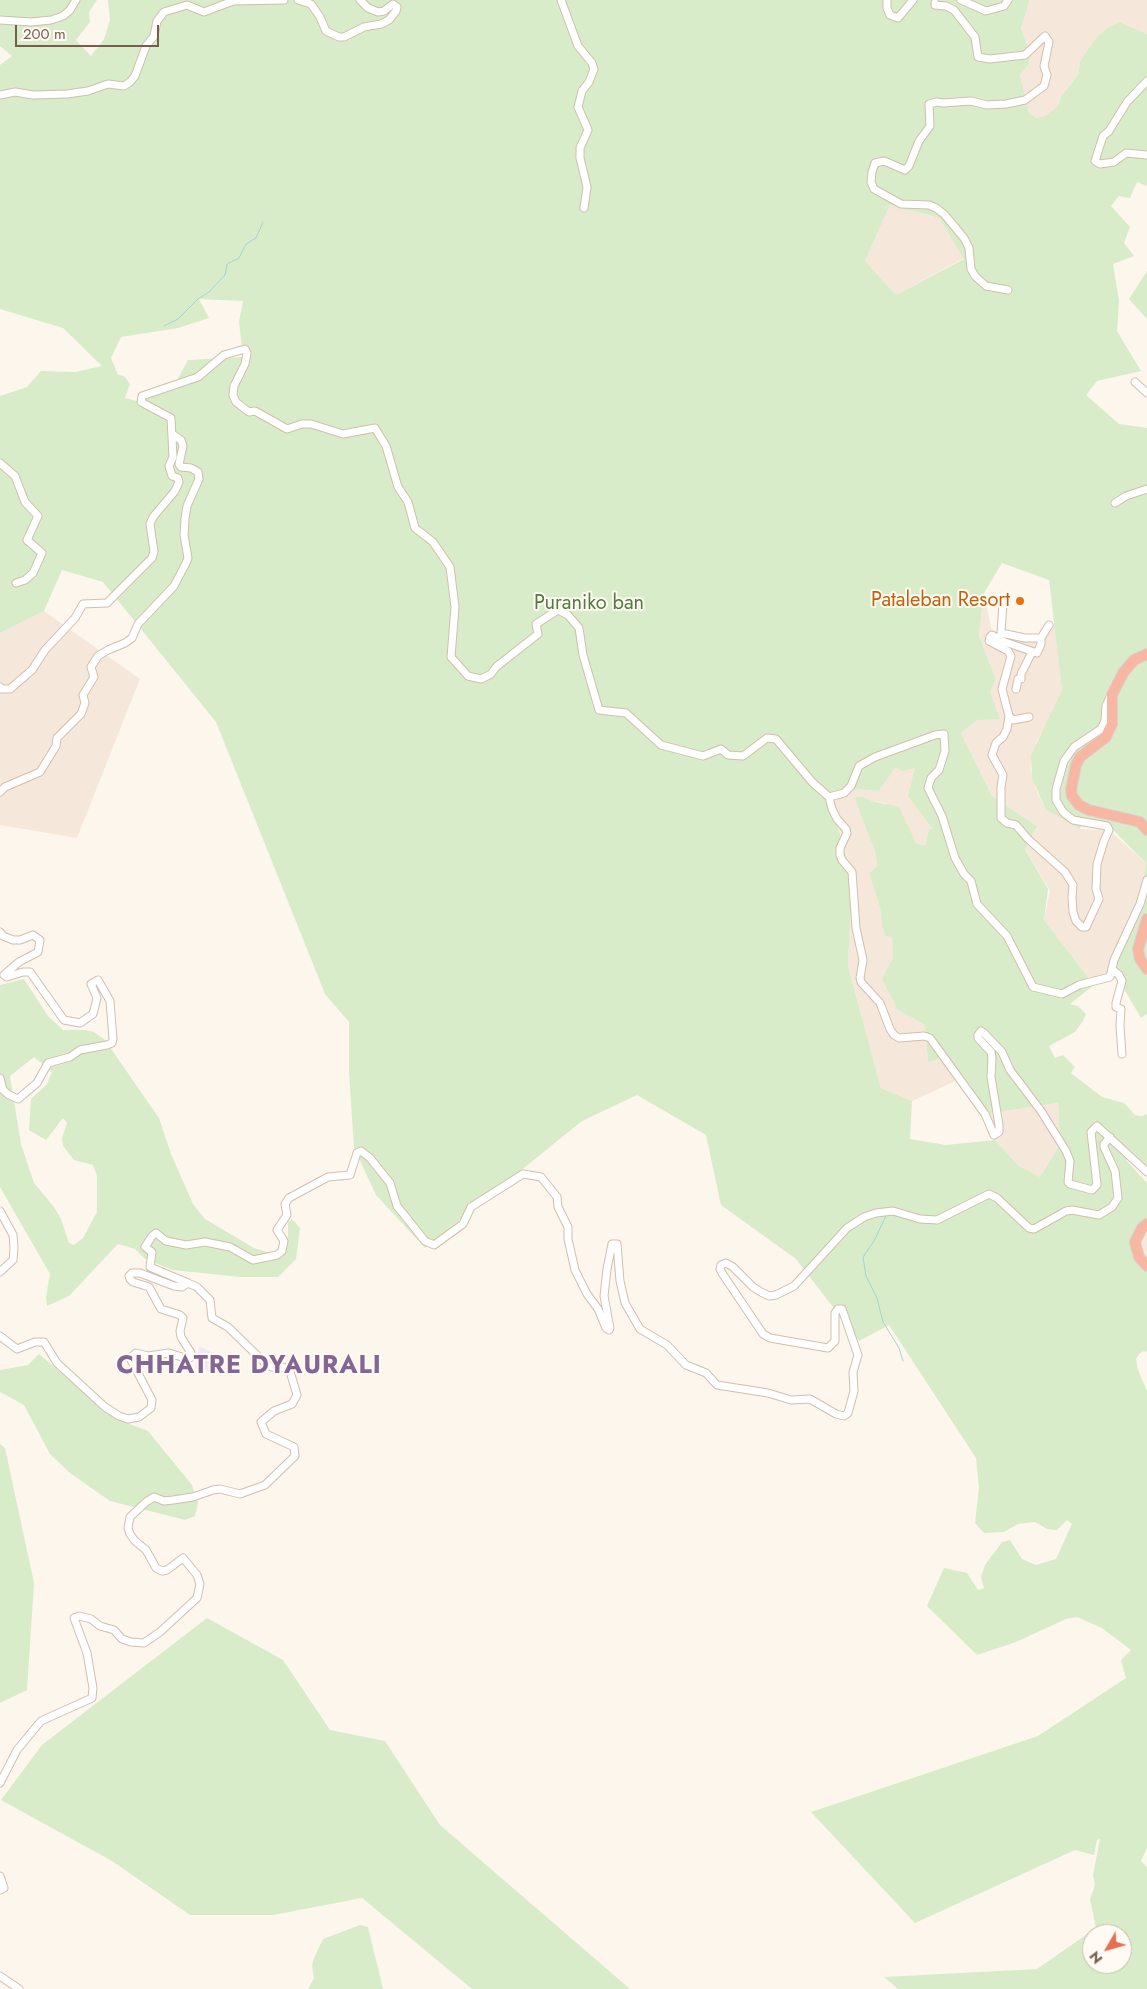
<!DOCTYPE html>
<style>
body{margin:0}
#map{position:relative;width:1147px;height:1989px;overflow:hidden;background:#fdf6ec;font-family:Jost,sans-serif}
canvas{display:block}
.north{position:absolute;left:1082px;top:1924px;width:50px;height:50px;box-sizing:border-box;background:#fffaf3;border:1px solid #cabbb1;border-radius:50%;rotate:232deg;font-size:14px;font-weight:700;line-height:20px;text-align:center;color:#7a5c4d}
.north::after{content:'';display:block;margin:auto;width:18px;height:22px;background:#e76f51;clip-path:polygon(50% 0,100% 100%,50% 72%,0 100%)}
.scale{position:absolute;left:15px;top:25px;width:144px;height:22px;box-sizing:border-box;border:2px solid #7a5c4d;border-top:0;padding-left:6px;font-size:15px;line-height:18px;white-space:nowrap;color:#7a5c4d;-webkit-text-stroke:4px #fffaf3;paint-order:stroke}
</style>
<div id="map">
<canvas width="1147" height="1989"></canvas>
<div class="north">N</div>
<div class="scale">200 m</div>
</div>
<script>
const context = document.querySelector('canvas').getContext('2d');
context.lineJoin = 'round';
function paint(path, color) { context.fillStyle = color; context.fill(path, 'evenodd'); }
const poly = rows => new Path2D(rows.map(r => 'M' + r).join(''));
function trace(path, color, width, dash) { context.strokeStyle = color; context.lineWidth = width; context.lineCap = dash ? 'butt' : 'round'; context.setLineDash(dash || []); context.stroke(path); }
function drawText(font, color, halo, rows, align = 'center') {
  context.font = font + ' Jost,sans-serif'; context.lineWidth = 4; context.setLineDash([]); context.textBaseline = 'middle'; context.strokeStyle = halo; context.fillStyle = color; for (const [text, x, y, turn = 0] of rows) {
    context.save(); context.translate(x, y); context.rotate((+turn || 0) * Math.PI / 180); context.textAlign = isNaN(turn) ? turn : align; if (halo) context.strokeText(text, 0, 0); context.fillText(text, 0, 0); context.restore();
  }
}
paint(poly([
 [1030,0,1147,0,1147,34,1120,22,1080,62,1078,75,1062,95,1057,107,1046,116,1036,118,1029,113,1020,75,1029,64,1030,53,1021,28],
 [890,205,939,218,964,258,896,295,865,261],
 [984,593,992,632,1015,636,1036,636,1049,625,1053,626,1055,624,1062,690,1045,727,1037,740,1030,768,1037,792,1046,810,1080,829,1109,830,1146,863,1138,908,1110,977,1094,985,1044,920,1050,891,1025,848,1037,826,992,796,961,733,978,720,999,718,990,692,996,679,979,636],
 [44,611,140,679,77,838,0,825,0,633],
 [896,767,915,768,933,830,929,829,925,846,916,843,909,833,885,803,872,801,863,797,861,816,875,851,877,866,869,873,880,908,882,926,892,937,898,1010,925,1025,928,1062,943,1058,960,1079,912,1101,881,1088,848,966,852,872,829,797,858,789,879,791],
 [1058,1103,1060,1144,1040,1177,1019,1166,995,1140,985,1114],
 [1147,1228,1147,1262,1143,1257,1138,1237]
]), '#f5e8da');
paint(poly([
 [199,1346,213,1353,224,1365,214,1372,195,1368]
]), '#f3e8fa');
paint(poly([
 [0,0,97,0,89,12,90,22,76,40,91,56,104,39,110,20,108,0,1030,0,1021,28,1030,53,1029,64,1020,75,1029,113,1036,118,1045,116,1057,107,1062,95,1078,75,1080,62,1087,51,1097,37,1107,28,1120,22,1147,34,1147,186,1137,182,1130,198,1119,196,1111,206,1130,227,1124,243,1134,256,1113,264,1119,301,1117,331,1141,371,1097,381,1086,395,1119,424,1147,428,1147,1014,1141,1018,1113,970,1138,908,1146,863,1108,825,1083,820,1080,829,1046,810,1032,778,1031,755,1062,690,1049,580,1002,563,984,593,979,636,996,679,990,692,1000,719,978,720,961,733,992,796,1037,826,1025,849,1048,889,1044,920,1094,985,1070,1004,1078,1006,1086,1014,1083,1021,1075,1032,1049,1046,1055,1058,1063,1055,1075,1067,1071,1073,1102,1097,1124,1103,1135,1115,1142,1116,1147,1114,1147,1171,1132,1157,1126,1160,1147,1183,1147,1228,1138,1238,1141,1250,1147,1262,1147,1352,1144,1351,1139,1354,1136,1359,1138,1370,1147,1391,1147,1848,1141,1861,1147,1867,1147,1989,898,1989,884,1977,1037,1969,1096,1928,1090,1899,1095,1885,1093,1875,1100,1839,1097,1840,1094,1855,1075,1850,915,1923,811,1812,1038,1736,1126,1678,1121,1660,1131,1650,1102,1628,1077,1617,1066,1619,1016,1642,977,1655,927,1606,944,1568,967,1573,978,1590,984,1588,981,1577,985,1565,1002,1542,1010,1540,1022,1559,1036,1565,1056,1559,1072,1524,1067,1520,1057,1530,1047,1529,1035,1522,1018,1524,1004,1532,984,1533,975,1523,979,1488,976,1458,889,1325,859,1341,796,1259,721,1205,706,1135,637,1095,582,1121,425,1248,376,1195,354,1148,349,1072,349,1022,325,994,216,722,103,582,62,570,44,611,0,633,0,396,27,387,41,371,75,372,102,366,63,328,0,309,0,65,12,56,0,46],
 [890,205,939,218,964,259,896,295,865,261],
 [199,299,243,301,239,322,243,357,188,360,175,384,141,402,125,398,130,384,124,376,118,375,111,358,121,337,178,328,209,318],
 [896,767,902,771,915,768,908,796,933,829,929,829,925,846,916,843,899,807,872,801,863,797,855,797,861,816,875,851,877,866,869,873,880,908,882,926,886,936,892,937,893,958,882,979,898,1010,925,1025,928,1062,943,1058,985,1114,1058,1103,1060,1144,1040,1177,1019,1166,995,1140,946,1145,910,1139,912,1101,881,1088,848,966,852,875,829,797,858,789,879,791],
 [1092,1934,1122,1934,1122,1964,1092,1964],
 [1147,271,1147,319,1129,299],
 [24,979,48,1016,63,1030,85,1030,94,1032,105,1040,159,1118,171,1154,193,1204,205,1219,254,1248,282,1257,288,1237,288,1222,292,1219,300,1228,296,1259,278,1277,240,1277,173,1270,145,1259,135,1249,118,1244,69,1296,47,1306,46,1297,50,1274,0,1187,0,985],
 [34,1057,52,1072,47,1084,31,1099,29,1130,46,1140,63,1118,67,1123,62,1138,63,1146,74,1160,93,1165,97,1176,97,1212,83,1238,74,1245,69,1243,61,1219,54,1207,34,1183,21,1144,10,1076],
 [39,1354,114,1418,148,1431,192,1485,198,1503,195,1516,185,1520,110,1501,70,1473,50,1454,24,1405,0,1392,0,1370,28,1365],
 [0,1444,5,1448,34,1583,27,1690,0,1703],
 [207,1618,283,1660,330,1730,385,1741,440,1825,630,1989,472,1989,362,1898,273,1915,190,1915,112,1861,1,1800,42,1745],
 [360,1925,368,1927,383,1989,308,1989,314,1978,312,1966,314,1958,323,1939]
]), '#d8ecc9');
trace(poly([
 [164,326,178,319,198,299,209,292,225,275,227,264,239,258,246,244,256,238,263,222],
 [887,1214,874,1241,863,1257,866,1276,877,1298,883,1322,899,1348,903,1361]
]), '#a5d3da', 1);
const minor = poly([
 [298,0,311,4,320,17,326,31,339,37,344,37,364,27,381,24,389,20,396,11,397,7,393,4,384,11,378,12,368,8,360,0],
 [561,0,578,46,592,63,594,69,589,82,582,91,578,107,588,130,580,148,580,158,587,187,584,208],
 [887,0,887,8,890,15,898,18,913,0],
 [961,0,986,11,1004,6,1008,0],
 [935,3,935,5,946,6,954,10,975,37,978,57,990,59,1025,55,1045,36,1049,42,1044,66,1047,75,1044,86,1025,100,1006,104,987,105,971,101,943,103,937,102,929,104,930,126,919,141,909,166,905,170,884,161,875,163,872,172,871,182,874,189,901,204,929,205,936,208,944,214,964,238,969,248,971,269,975,276,986,286,1008,290],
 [0,20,31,22,51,20,63,16,70,10,76,0],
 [1147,81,1127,102,1109,131,1103,136,1095,161,1100,164,1114,162,1126,153,1147,155],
 [0,95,15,92,33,95,67,94,88,91,108,84,124,86,130,82,135,76,146,46,154,36,157,21,164,12,187,5,204,12,233,1,284,0],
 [1135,382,1147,393],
 [0,463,15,476,25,502,38,516,27,540,42,553,33,573,25,580,16,583],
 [1115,503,1126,496,1147,489],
 [1003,603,1001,633,1025,638,1041,638],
 [1049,625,1041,638,1041,644,1037,653,1005,642,992,635,990,637,989,641,1008,651,1011,656,1002,689,1009,716,1007,729,1003,737,996,743,992,755,1003,775,1001,787,1001,818,1007,823,1016,825,1028,839,1065,872,1073,885,1072,898,1073,912,1076,921,1082,927,1086,927,1099,899,1096,889,1097,864,1104,841,1109,830,1107,826,1073,820,1063,812,1056,800,1056,789,1064,761,1074,747,1101,729,1105,721,1106,706,1110,697],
 [0,687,2,689,10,689,32,670,45,650,75,618,83,604,107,603,152,558,154,551,150,524,153,517,175,491,179,482,178,478,172,476,169,466,173,457,171,418,141,402,142,396,198,377,224,355,245,349,247,353,245,364,234,386,233,395,236,402,249,412,255,411,287,429,302,424,311,424,343,434,375,428,386,446,398,487,408,502,415,528,433,542,450,567,455,607,451,657,468,676,481,679,491,674,496,667,538,634,536,624,558,610,568,615,579,628,583,655,599,710,626,713,661,745,703,756,721,749,728,755,743,756,767,738,776,739,813,783,829,797],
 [1016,689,1018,679,1021,679,1021,674,1032,652],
 [1009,716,1013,720,1029,717],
 [0,792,5,787,40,772,56,746,57,738,81,714,85,703,83,695,94,677,91,667,98,656,108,650,125,643,132,638,138,624,174,586,186,563,188,558,184,535,185,518,187,506,199,479,198,472,191,468,181,467,179,464,183,446,181,440,172,434],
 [829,797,832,809,837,819,846,829,847,833,840,848,840,855,842,860,852,872,856,928,863,960,860,978,861,982,880,1003,890,1029,894,1035,899,1038,924,1036,930,1038,985,1114,994,1135,999,1132,999,1125,991,1077,992,1058,991,1052,978,1038,978,1035,981,1031,984,1033,1002,1052,1010,1070,1041,1111,1066,1151,1070,1161,1068,1182,1070,1184,1092,1190,1097,1185,1091,1132,1097,1126,1147,1172],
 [829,797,844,793,851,786,859,766,875,757,935,735,944,734,945,751,939,770,931,778,928,788,942,816,955,858,964,874,971,881,977,904,1007,936,1033,987,1062,994,1079,985,1110,977,1114,960,1140,904,1147,880],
 [0,932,3,936,13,940,20,940,33,935,40,940,38,952,19,962,4,975,7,977,23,972,30,972,64,1020,80,1023,93,1014,97,998,91,984,98,980,110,1001,113,1039,112,1043,107,1045,80,1050,70,1057,48,1063,37,1083,18,1099,9,1095,3,1090,0,1078],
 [1113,970,1119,975,1122,981,1116,1003,1116,1007,1121,1009,1120,1026,1122,1054],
 [0,1211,13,1235,14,1248,13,1260,0,1272],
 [188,1283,150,1267,152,1252,145,1247,152,1236,156,1233,166,1241,186,1245,205,1242,230,1247,253,1260,277,1255,282,1251,284,1241,277,1230,287,1215,285,1204,289,1198,328,1177,350,1175,357,1153,361,1151,370,1158,390,1183,397,1206,425,1241,434,1245,463,1224,471,1207,523,1174,541,1177,557,1197,558,1207,568,1227,568,1239,575,1270,587,1294,598,1309,606,1328,609,1330,610,1328,604,1296,607,1269,612,1244,617,1244,620,1281,625,1303,640,1329,667,1345,686,1365,706,1373,717,1385,768,1393,791,1400,810,1399,836,1414,844,1416,848,1413,854,1391,853,1372,858,1355,842,1309,838,1309,835,1313,835,1341,828,1348,770,1338,763,1334,722,1273,720,1269,721,1265,726,1263,733,1267,753,1287,761,1292,769,1296,776,1295,794,1286,847,1228,864,1217,876,1213,893,1211,920,1219,937,1220,989,1194,997,1198,1029,1228,1034,1229,1066,1211,1072,1210,1099,1215,1112,1207,1118,1198,1115,1171,1104,1147,1104,1144,1110,1137],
 [0,1336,17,1349,35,1342,44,1342,57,1363,105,1407,119,1416,128,1419,139,1417,151,1408,152,1400,130,1358,136,1353,148,1356,169,1353,188,1359,191,1357,191,1353,181,1337,180,1331,183,1318,180,1315,161,1309,149,1287,133,1282,130,1279,129,1276,132,1273,140,1273,174,1286,182,1287,188,1283,197,1287,210,1300,212,1318,228,1327,267,1365,272,1367,289,1368,297,1395,292,1404,274,1411,261,1422,266,1434,294,1447,295,1456,265,1485,240,1494,220,1489,213,1490,193,1497,173,1500,164,1501,154,1497,146,1502,130,1517,128,1528,130,1534,135,1541,146,1550,156,1568,162,1571,167,1570,183,1558,197,1575,200,1584,197,1598,160,1632,144,1643,131,1642,122,1639,114,1630,100,1626,91,1619,79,1616,74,1618,87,1653,93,1688,92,1698,41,1721,17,1750,0,1783],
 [0,1876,4,1888,0,1890],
 [0,1976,19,1989]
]);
const highway = poly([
 [1147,654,1134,660,1123,673,1112,695,1112,724,1109,730,1106,737,1080,757,1076,765,1071,790,1072,796,1079,805,1089,810,1140,822,1147,830],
 [1147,919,1138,949,1140,959,1147,969],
 [1147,1224,1142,1228,1135,1242,1139,1257,1147,1266]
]);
trace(minor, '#d1beb0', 9);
trace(highway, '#dad1cd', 12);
trace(minor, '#fff', 7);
trace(highway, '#f7b7a3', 10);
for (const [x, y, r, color] of [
 [1020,601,5,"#e8710a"]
]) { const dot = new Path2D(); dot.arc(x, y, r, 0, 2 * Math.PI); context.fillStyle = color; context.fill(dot); trace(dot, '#fffaf3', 2); }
drawText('20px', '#c56008', '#fffaf3', [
 ["Pataleban Resort",1010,601]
], 'right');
drawText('20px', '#537a41', '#fffaf3', [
 ["Puraniko ban",589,604]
]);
context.letterSpacing = '1px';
drawText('bold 25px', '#846695', '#fffaf3', [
 ["CHHATRE DYAURALI",249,1367]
]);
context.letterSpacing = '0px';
</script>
